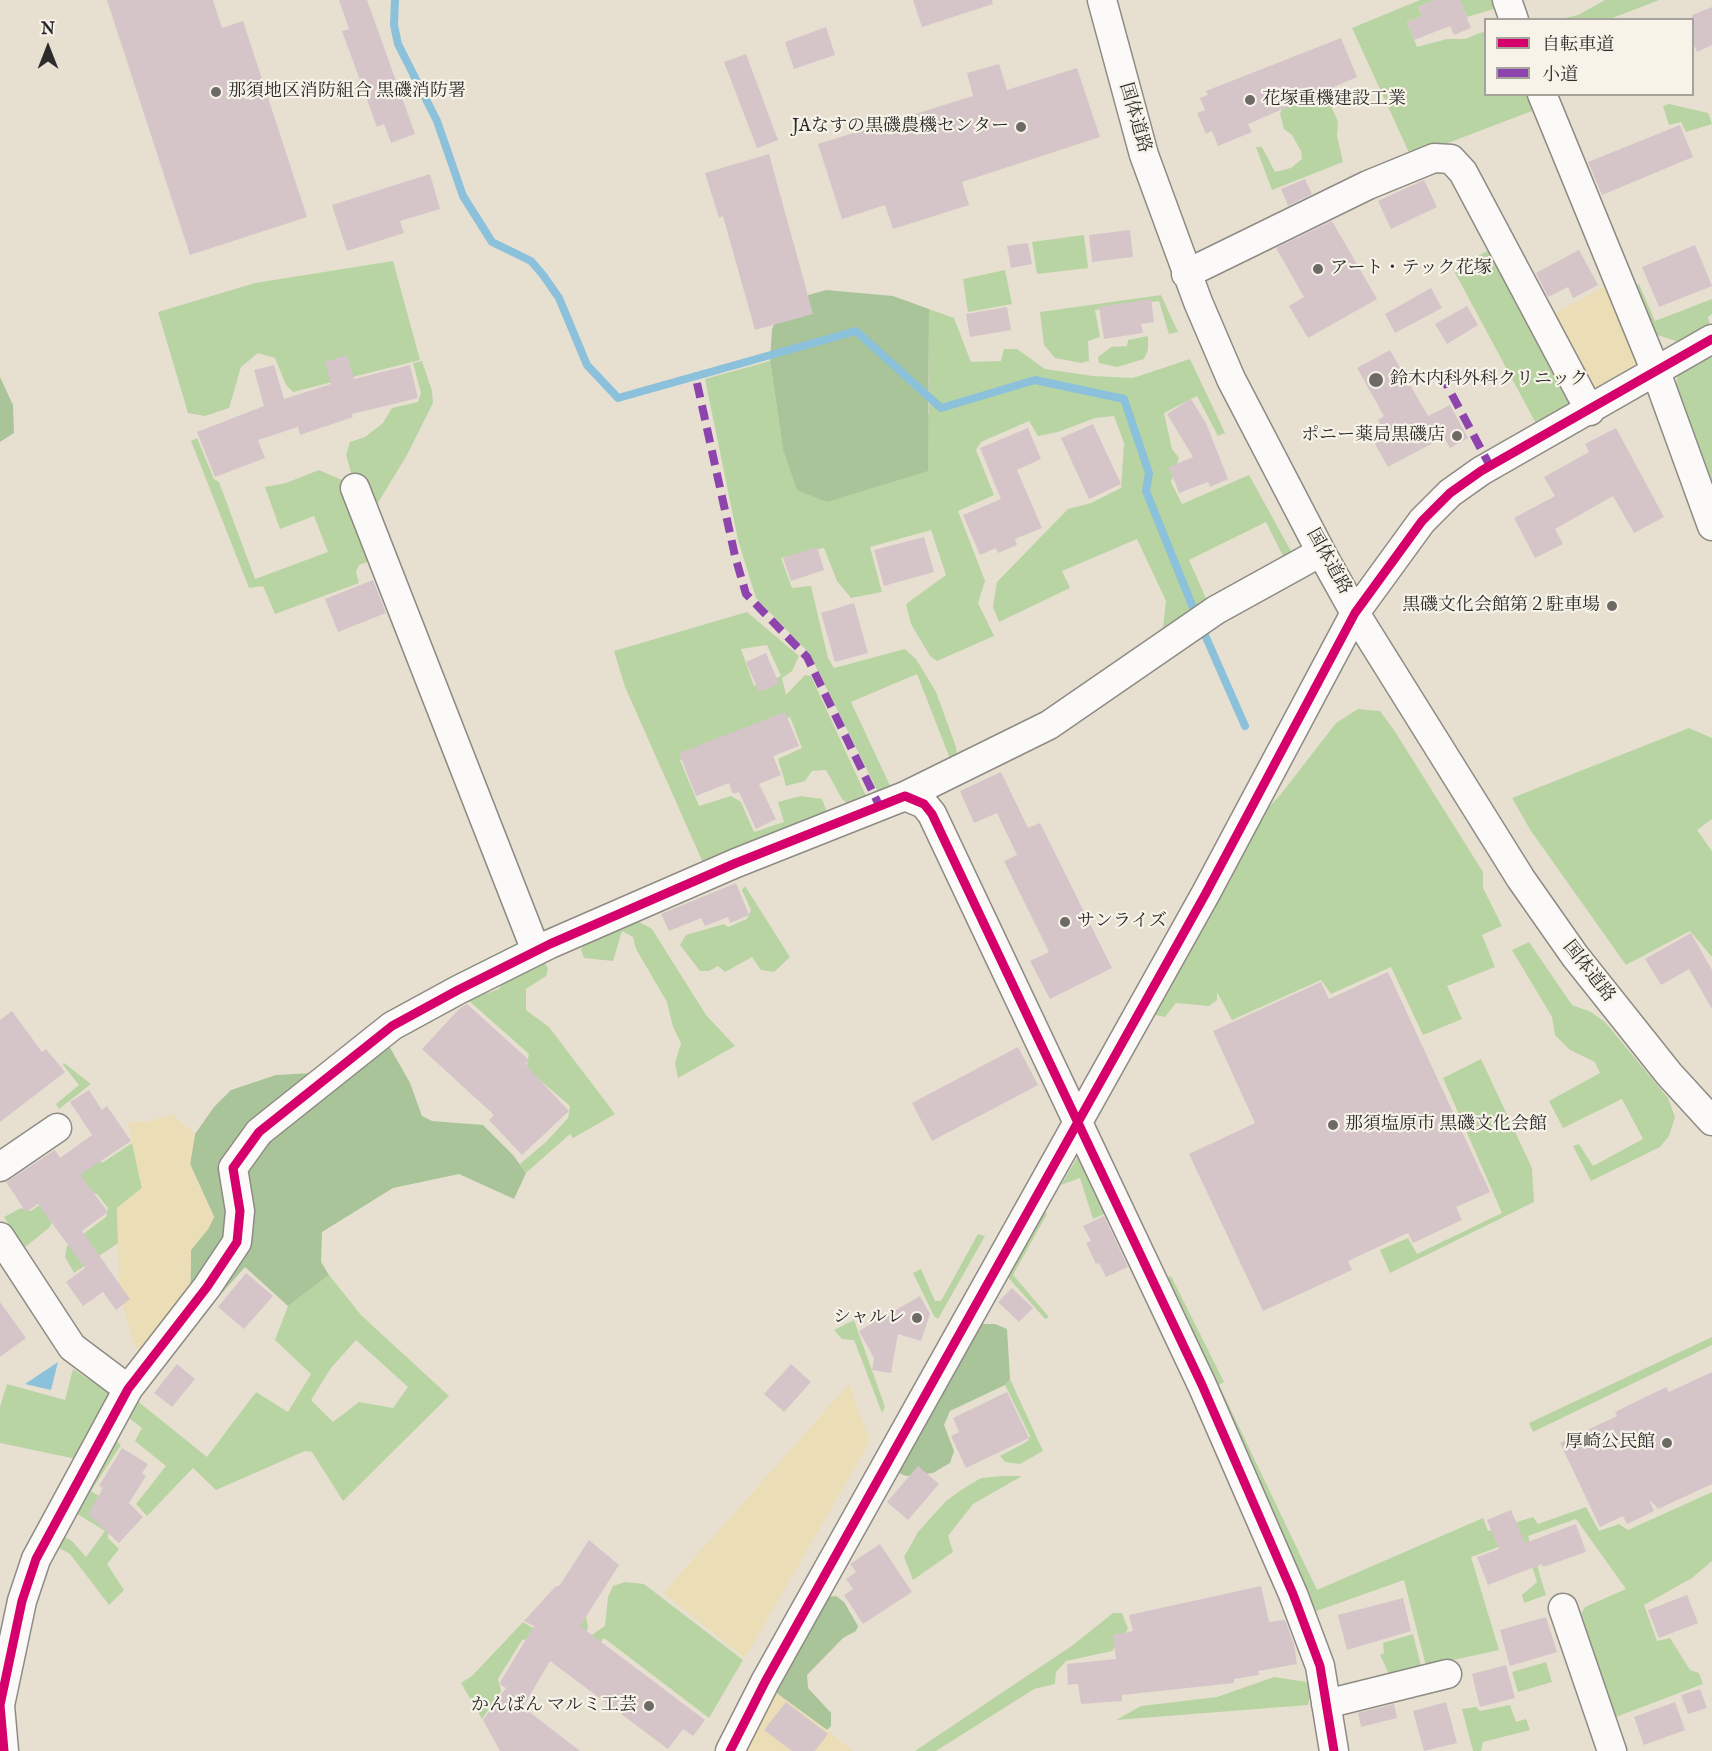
<!DOCTYPE html>
<meta charset="utf-8">
<style>
body{margin:0}
#map{position:relative;width:1712px;height:1751px;overflow:hidden;background:#e7e0d1;font-family:"IM FELL English","Noto Serif JP",serif}
canvas{display:block}
.legend{position:absolute;left:1484px;top:18px;width:210px;height:78px;box-sizing:border-box;background:#f7f3e8;border:2px solid #a5a39c;margin:0;padding:8px 10px;list-style:none;font-size:18px;color:#2b2b2b}
.legend li{display:flex;align-items:center;gap:12px;height:30px}
.legend b{width:30px;border:2px solid #a5a39c}
.north{position:absolute;left:18px;top:18px;width:60px;height:60px;-webkit-text-stroke:4px #f7f3e8;paint-order:stroke;rotate:0deg;font-size:16px;font-weight:700;line-height:24px;text-align:center;color:#2b2b2b}
.north::after{content:'';display:block;margin:auto;width:21px;height:27px;background:#2b2b2b;clip-path:polygon(50% 0,100% 100%,50% 72%,0 100%)}
</style>
<div id="map">
<canvas width="1712" height="1751"></canvas>
<ul class="legend">
<li><b style="height:8px;background:#d6006c"></b>自転車道</li>
<li><b style="height:8px;background:#8e44ad"></b>小道</li>
</ul>
<div class="north">N</div>
</div>
<script>
const context = document.querySelector('canvas').getContext('2d');
context.lineJoin = 'round';
function paint(path, color) { context.fillStyle = color; context.fill(path, 'evenodd'); }
const poly = rows => new Path2D(rows.map(r => 'M' + r).join(''));
function trace(path, color, width, dash) { context.strokeStyle = color; context.lineWidth = width; context.lineCap = dash ? 'butt' : 'round'; context.setLineDash(dash || []); context.stroke(path); }
function drawText(font, color, halo, rows, align = 'center') {
  context.font = font + ' "IM FELL English","Noto Serif JP",serif'; context.lineWidth = 4.5; context.setLineDash([]); context.textBaseline = 'middle'; context.strokeStyle = halo; context.fillStyle = color; for (const [text, x, y, turn = 0] of rows) {
    context.save(); context.translate(x, y); context.rotate((+turn || 0) * Math.PI / 180); context.textAlign = isNaN(turn) ? turn : align; if (halo) context.strokeText(text, 0, 0); context.fillText(text, 0, 0); context.restore();
  }
}
paint(poly([
 [1420,0,1434,0,1418,7,1422,16,1407,22,1417,47,1447,39,1465,39,1485,31,1486,94,1527,95,1532,111,1411,157,1352,28],
 [1460,0,1494,0,1497,8,1467,17],
 [1605,0,1659,0,1610,19,1561,19,1578,15],
 [1317,89,1329,101,1338,122,1337,136,1343,162,1272,190,1256,147,1262,147,1275,172,1291,168,1302,159,1301,151,1292,135,1284,129,1280,114,1284,104],
 [1669,104,1708,113,1712,124,1686,132,1681,122,1669,125,1663,106],
 [1084,235,1088,268,1037,274,1032,242],
 [1495,247,1570,388,1569,402,1564,413,1539,429,1453,269],
 [393,261,420,360,293,392,286,385,275,358,258,353,241,367,229,408,205,416,188,413,158,312,255,283],
 [1005,270,1012,304,968,312,963,279],
 [1639,284,1655,321,1712,299,1712,314,1708,317,1710,325,1679,342,1651,333,1631,287],
 [1161,295,1178,332,1169,334,1159,301,1095,310,1100,337,1088,341,1089,361,1081,363,1055,358,1044,345,1040,312],
 [929,309,954,318,971,362,1001,361,1004,349,1017,349,1045,369,1093,376,1133,378,1190,359,1225,433,1218,436,1197,396,1164,413,1172,449,1179,458,1171,482,1182,504,1249,475,1292,553,1284,558,1266,522,1189,560,1208,603,1156,639,1163,627,1166,601,1137,539,1062,571,1070,588,999,622,993,607,997,582,1068,509,1091,503,1121,488,1124,443,1114,416,1095,418,1058,432,1038,436,1029,421,981,442,976,450,994,495,958,511,985,581,978,603,994,636,937,661,930,656,911,624,906,604,946,575,931,530,870,547,882,592,851,598,837,581,824,548,781,558,792,588,811,586,828,658,834,668,905,649,916,659,936,692,956,747,957,759,952,764,917,674,851,702,892,790,880,796,809,653,756,598,738,540,705,379,770,361,783,449,929,414],
 [1148,336,1148,350,1144,359,1117,367,1099,363,1098,357,1111,347,1127,346,1128,340],
 [1712,354,1712,502,1675,389,1678,374],
 [422,361,432,391,433,403,407,455,370,516,375,559,359,565,356,572,359,583,275,614,263,586,249,588,191,441,197,438,214,479,219,482,255,579,328,552,314,516,280,529,265,487,286,483,319,470,344,481,352,476,346,455,350,442,365,437,383,423,392,408,418,402,421,393,413,363],
 [747,612,799,656,792,671,782,678,786,695,805,675,811,676,867,798,850,806,842,799,826,770,812,771,805,781,786,786,778,759,802,748,790,717,680,760,699,806,731,796,741,802,754,832,784,822,778,802,801,796,822,799,828,815,704,865,625,687,614,651],
 [767,645,781,676,754,686,741,649],
 [1358,709,1380,711,1394,730,1483,872,1483,888,1502,926,1482,935,1495,967,1447,986,1462,1019,1423,1035,1391,967,1331,994,1321,980,1232,1020,1217,992,1217,1000,1209,1006,1176,1003,1165,1017,1150,1014,1259,818,1281,794,1336,723],
 [1689,728,1712,738,1712,819,1697,830,1712,851,1712,957,1690,931,1626,965,1531,831,1512,798],
 [745,886,790,957,774,972,761,970,752,957,725,972,718,966,709,971,700,971,680,945,686,935,724,924,728,927,747,919,751,910,742,890],
 [632,918,652,929,706,1015,735,1046,678,1078,675,1063,681,1043,673,1027,667,1002,636,949,633,937,622,931,613,961,584,958,581,950,585,941],
 [1529,942,1572,1005,1591,1012,1605,1022,1668,1098,1675,1117,1669,1136,1660,1147,1591,1181,1573,1146,1579,1144,1593,1166,1643,1139,1622,1099,1563,1128,1549,1101,1600,1073,1595,1062,1570,1050,1555,1035,1552,1017,1512,950],
 [543,959,548,969,546,976,526,989,526,1010,549,1027,615,1114,573,1138,570,1134,526,1173,520,1164,546,1142,568,1118,570,1106,526,1068,529,1054,468,1000,499,989,508,977],
 [1481,1059,1532,1168,1534,1202,1390,1273,1380,1250,1408,1238,1417,1254,1502,1213,1443,1078],
 [64,1063,91,1084,59,1109,56,1104,79,1085,63,1065],
 [132,1143,142,1188,117,1208,118,1243,74,1273,65,1257,67,1246,106,1217,108,1208,97,1194,88,1192,53,1218,50,1227,24,1248,4,1217,21,1208,31,1211,76,1179,88,1144,102,1163],
 [1082,1149,1111,1211,1093,1219,1080,1178,1061,1185],
 [1044,1208,1047,1214,1013,1275,1049,1317,1045,1319,1006,1275],
 [978,1234,985,1236,938,1319,934,1316,913,1273,921,1269,935,1301,941,1301],
 [329,1275,361,1315,449,1396,343,1501,312,1452,305,1451,216,1490,193,1468,147,1516,136,1504,166,1466,135,1441,142,1428,125,1415,135,1399,207,1457,256,1392,288,1412,311,1374,275,1340,288,1306],
 [356,1340,408,1387,393,1408,359,1402,333,1422,311,1400,331,1368],
 [1171,1276,1224,1382,1219,1385,1317,1590,1483,1518,1488,1531,1533,1517,1538,1524,1586,1507,1599,1531,1619,1524,1628,1530,1712,1492,1712,1561,1692,1578,1644,1605,1657,1641,1670,1638,1690,1670,1699,1673,1703,1684,1613,1718,1579,1617,1585,1607,1626,1589,1576,1519,1528,1536,1546,1595,1524,1603,1522,1595,1537,1582,1523,1538,1471,1557,1499,1650,1426,1666,1404,1580,1311,1613,1163,1278],
 [854,1320,885,1407,882,1413,854,1340,842,1339,834,1330],
 [1712,1337,1712,1345,1533,1432,1529,1423],
 [73,1369,114,1396,81,1460,0,1443,0,1407,7,1384,65,1400],
 [1010,1379,1043,1451,1020,1464,1005,1462,1000,1456,1028,1441,1030,1436,1005,1385],
 [112,1437,121,1445,91,1491,125,1512,109,1530,108,1538,119,1549,107,1564,124,1590,109,1605,70,1554,57,1547,59,1534,72,1541,86,1557,105,1531,71,1510],
 [1003,1476,1022,1476,973,1504,948,1536,953,1552,913,1580,904,1557,918,1532,946,1501,961,1490,981,1478],
 [625,1582,644,1584,743,1660,709,1718,604,1638,577,1674,533,1638,522,1640,498,1679,501,1691,482,1719,461,1683,472,1676,523,1622,533,1628,586,1617,588,1627,583,1641,605,1626,608,1597,613,1586],
 [1113,1613,1122,1613,1128,1629,1112,1651,1066,1661,1056,1672,1055,1684,1034,1689,936,1751,915,1751,1073,1645],
 [1413,1634,1421,1666,1389,1674,1380,1655,1384,1653,1383,1643],
 [1546,1662,1552,1682,1518,1692,1512,1672],
 [1274,1677,1307,1682,1310,1697,1308,1705,1116,1720,1141,1706,1217,1697],
 [1510,1705,1516,1722,1526,1719,1530,1730,1483,1742,1481,1751,1473,1751,1462,1709,1476,1707,1480,1711]
]), '#b9d4a3');
paint(poly([
 [826,290,893,296,929,309,928,471,827,502,797,490,783,449,770,361,772,329,784,302],
 [0,377,13,405,14,433,0,442],
 [388,1044,410,1083,422,1116,432,1121,483,1125,513,1155,526,1173,514,1199,459,1174,393,1188,322,1232,321,1262,329,1275,288,1306,245,1267,205,1312,190,1296,191,1250,208,1229,214,1217,190,1164,195,1134,214,1107,231,1090,276,1075,313,1073],
 [982,1324,995,1324,1007,1329,1010,1379,1005,1385,950,1411,944,1425,954,1451,950,1463,933,1473,906,1476,899,1473,896,1464,972,1334],
 [836,1596,844,1602,858,1626,856,1631,843,1638,807,1675,808,1688,831,1713,831,1726,827,1730,775,1692,828,1597]
]), '#a9c499');
paint(poly([
 [1607,285,1639,362,1589,392,1548,317],
 [172,1114,195,1134,190,1164,214,1217,208,1229,191,1250,190,1296,141,1355,134,1343,120,1295,117,1208,142,1188,128,1123,150,1121],
 [849,1384,870,1441,745,1658,663,1593],
 [775,1692,827,1730,853,1751,815,1751,828,1734,786,1702,764,1730,792,1751,745,1751]
]), '#ebddb5');
paint(poly([
 [58,1362,51,1390,25,1384]
]), '#8cc1db');
trace(poly([
 [395,0,394,25,398,44,437,121,463,196,492,242,531,261,543,275,559,298,587,365,618,398,856,331,941,408,1035,380,1124,399,1149,473,1146,491,1196,615],
 [1201,626,1245,726]
]), '#8cc1db', 8);
paint(poly([
 [107,0,213,0,222,28,243,21,307,217,190,255],
 [339,0,367,0,415,134,391,143,384,124,377,127,342,31,349,29],
 [913,0,992,0,993,4,922,27],
 [1434,0,1460,0,1471,28,1454,35,1450,26,1414,40,1407,22,1422,16,1418,7],
 [1712,7,1712,45,1697,52,1692,41,1692,15],
 [826,27,835,55,794,69,785,42],
 [1341,38,1357,77,1248,124,1252,132,1218,146,1212,131,1206,134,1197,113,1205,110,1200,98,1208,95,1206,91],
 [746,54,778,140,757,148,724,62],
 [999,64,1007,90,1077,68,1100,137,962,182,969,205,893,229,885,205,842,219,818,144,973,96,967,73],
 [1680,125,1693,157,1602,195,1588,162],
 [769,154,813,314,755,330,723,216,719,218,705,173],
 [430,174,440,209,400,221,404,233,347,251,332,205],
 [1305,179,1312,194,1288,206,1281,189],
 [1424,180,1437,207,1391,229,1378,201],
 [1332,221,1377,299,1308,338,1289,306,1304,297,1276,248],
 [1130,230,1133,257,1092,262,1089,235],
 [1028,243,1032,264,1011,268,1007,246],
 [1695,245,1712,286,1659,307,1642,267],
 [1579,250,1598,285,1573,298,1568,287,1548,297,1536,273],
 [1431,288,1442,308,1395,333,1385,314],
 [1151,299,1154,322,1141,324,1143,333,1104,339,1099,307],
 [1467,306,1478,325,1447,344,1435,324],
 [1007,307,1011,330,970,337,966,314],
 [1390,350,1428,416,1450,405,1468,438,1450,448,1444,437,1388,467,1375,444,1387,437,1378,420,1384,416,1357,368],
 [347,355,354,379,410,365,418,398,352,414,353,417,300,435,298,427,258,440,265,458,215,477,197,432,264,406,254,370,274,365,284,399,331,384,325,362],
 [1191,399,1206,423,1228,479,1210,487,1208,482,1179,493,1169,467,1193,457,1167,414],
 [1093,424,1121,484,1089,499,1061,438],
 [1028,428,1041,459,1017,470,1042,528,1015,539,1017,545,998,553,996,548,980,555,963,515,1001,499,980,448],
 [1616,428,1664,517,1634,533,1613,496,1555,529,1563,544,1535,558,1514,518,1555,496,1544,477,1589,452,1585,444],
 [924,537,934,572,884,586,874,550],
 [817,547,824,570,791,581,783,558],
 [373,580,386,613,338,632,325,599],
 [854,603,868,653,835,662,821,613],
 [766,653,779,684,759,692,746,662],
 [785,712,799,746,773,756,781,775,759,784,776,819,756,829,739,792,733,794,729,783,696,796,679,753],
 [1001,772,1028,828,1040,823,1112,968,1050,999,1030,961,1049,952,1004,861,1017,855,997,813,974,823,960,791],
 [736,883,749,915,730,923,728,917,705,926,701,918,669,931,661,914],
 [1691,933,1712,970,1712,1009,1689,969,1661,985,1645,959],
 [1388,972,1490,1192,1456,1207,1462,1220,1413,1243,1408,1233,1348,1261,1352,1270,1263,1311,1189,1154,1255,1123,1213,1031,1321,982,1329,999],
 [467,1004,529,1060,525,1064,569,1111,522,1155,489,1120,494,1115,422,1049,460,1008],
 [12,1011,42,1052,46,1049,65,1072,0,1122,0,1020],
 [1018,1047,1038,1085,932,1141,912,1103],
 [89,1090,102,1110,107,1106,131,1141,80,1175,108,1212,82,1231,130,1299,116,1310,103,1292,83,1306,66,1282,85,1268,38,1204,26,1212,6,1182,55,1150,60,1158,92,1135,70,1102],
 [1104,1216,1128,1267,1106,1277,1099,1263,1096,1264,1086,1243,1091,1241,1083,1226],
 [246,1273,273,1296,244,1329,218,1307],
 [1012,1288,1033,1308,1019,1322,998,1302],
 [920,1296,930,1314,921,1341,898,1334,891,1373,872,1370,874,1358,859,1331,879,1319,881,1313,889,1314],
 [0,1302,26,1338,0,1357],
 [177,1364,195,1379,172,1407,154,1393],
 [791,1364,811,1382,784,1412,764,1394],
 [1712,1372,1712,1484,1658,1509,1649,1499,1654,1511,1627,1524,1623,1516,1600,1527,1560,1443,1617,1416,1615,1412,1666,1387,1669,1392],
 [1007,1392,1029,1438,966,1468,951,1436,959,1432,953,1418],
 [122,1448,148,1464,142,1473,146,1476,129,1503,143,1517,119,1543,88,1514,103,1488,99,1486],
 [918,1466,939,1484,908,1520,887,1502],
 [1511,1510,1525,1543,1576,1524,1586,1552,1543,1567,1542,1564,1488,1585,1477,1557,1499,1549,1487,1520],
 [589,1540,619,1565,580,1626,705,1720,693,1736,683,1729,668,1749,550,1661,523,1707,580,1751,500,1751,483,1720,506,1688,499,1684,534,1626,524,1621,555,1587,560,1585],
 [880,1544,912,1592,863,1624,844,1595,853,1589,846,1579,856,1572,850,1564],
 [1261,1586,1269,1622,1285,1620,1294,1644,1297,1664,1258,1671,1259,1675,1234,1679,1234,1683,1122,1695,1122,1701,1081,1704,1078,1684,1068,1685,1067,1664,1116,1659,1113,1635,1133,1631,1129,1615],
 [1687,1595,1698,1623,1659,1638,1648,1610],
 [1403,1598,1411,1631,1347,1650,1338,1615],
 [1546,1617,1557,1652,1510,1666,1500,1630],
 [1506,1665,1515,1698,1480,1707,1472,1674],
 [1700,1689,1707,1708,1688,1714,1681,1695],
 [786,1702,828,1734,815,1751,792,1751,764,1730],
 [1446,1702,1457,1743,1424,1751,1413,1711],
 [1675,1702,1685,1730,1644,1745,1634,1717],
 [1394,1704,1397,1718,1361,1727,1358,1713]
]), '#d5c5c9');
const minor = poly([
 [1102,0,1144,155,1198,302,1231,379,1321,552,1355,613,1521,879,1575,956,1669,1074,1712,1121],
 [1507,0,1514,20],
 [1542,94,1656,372,1712,526],
 [1186,274,1368,185,1434,158,1451,159,1463,172,1590,411],
 [355,488,536,951],
 [905,796,1049,725,1216,610,1321,552],
 [0,1167,57,1128],
 [0,1237,72,1347,128,1389],
 [1563,1608,1612,1751],
 [1326,1704,1447,1674],
 [4,1751,0,1705,22,1601,36,1559,128,1389,207,1287,237,1242,240,1211,233,1168,259,1132,392,1026,458,990,550,944,736,863,905,796,924,804,932,814,1202,1385,1293,1594,1320,1666,1334,1751],
 [730,1751,765,1682,1206,893,1355,613,1422,521,1450,493,1481,471,1712,339]
]);
trace(minor, '#8e8b84', 31);
trace(minor, '#fbfaf8', 28);
trace(poly([
 [1441,374,1490,466],
 [697,383,735,556,746,594,807,657,880,807]
]), '#8e44ad', 8, [15, 8]);
trace(poly([
 [4,1751,0,1705,22,1601,36,1559,128,1389,207,1287,237,1242,240,1211,233,1168,259,1132,392,1026,458,990,550,944,736,863,905,796,924,804,932,814,1202,1385,1293,1594,1320,1666,1334,1751],
 [730,1751,765,1682,1206,893,1355,613,1422,521,1450,493,1481,471,1712,339]
]), '#d6006c', 9);
for (const [x, y, r, color] of [
 [216,92,6,"#6d6a65"],
 [1250,100,6,"#6d6a65"],
 [1021,127,6,"#6d6a65"],
 [1318,269,6,"#6d6a65"],
 [1376,380,8,"#6d6a65"],
 [1457,436,6,"#6d6a65"],
 [1612,606,6,"#6d6a65"],
 [1065,922,6,"#6d6a65"],
 [1333,1125,6,"#6d6a65"],
 [917,1318,6,"#6d6a65"],
 [1667,1443,6,"#6d6a65"],
 [649,1706,6,"#6d6a65"]
]) { const dot = new Path2D(); dot.arc(x, y, r, 0, 2 * Math.PI); context.fillStyle = color; context.fill(dot); trace(dot, '#f7f3e8', 2); }
drawText('18px', '#2b2b2b', '#f7f3e8', [
 ["那須地区消防組合 黒磯消防署",228,92],
 ["花塚重機建設工業",1262,100],
 ["JAなすの黒磯農機センター",1009,127,"right"],
 ["アート・テック花塚",1330,269],
 ["鈴木内科外科クリニック",1390,380],
 ["ポニー薬局黒磯店",1445,436,"right"],
 ["黒磯文化会館第２駐車場",1600,606,"right"],
 ["サンライズ",1077,922],
 ["那須塩原市 黒磯文化会館",1345,1125],
 ["シャルレ",905,1318,"right"],
 ["厚崎公民館",1655,1443,"right"],
 ["かんばん マルミ工芸",637,1706,"right"]
], 'left');
drawText('18px', '#2b2b2b', '#f7f3e8', [
 ["国体道路",1134,118,74],
 ["国体道路",1328,562,61],
 ["国体道路",1588,972,52]
]);
</script>
